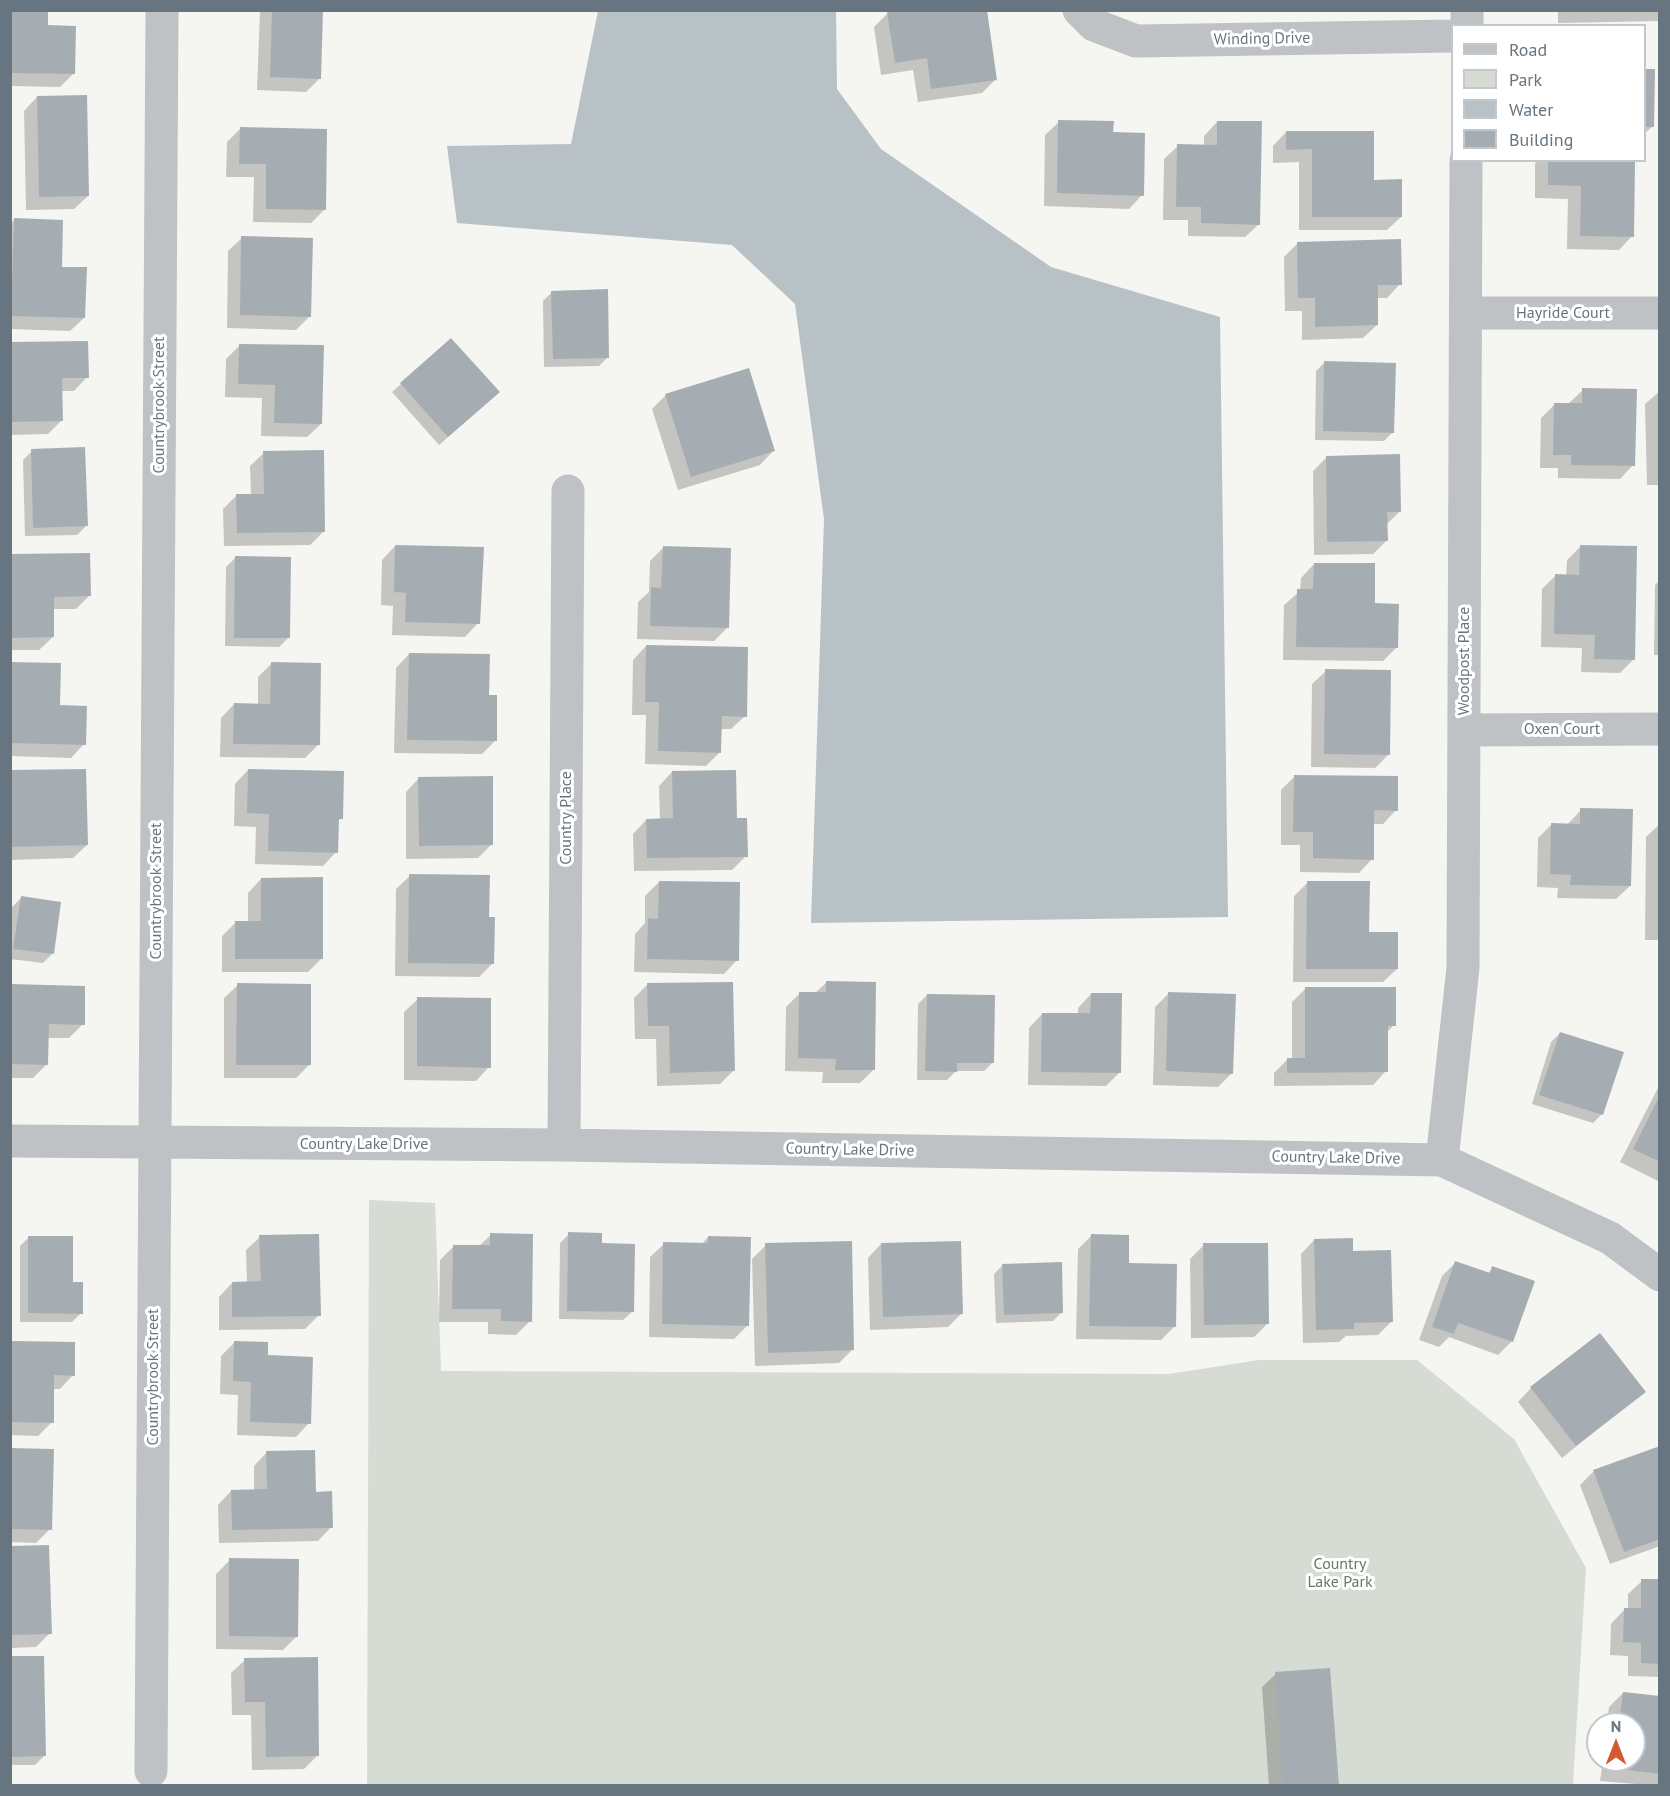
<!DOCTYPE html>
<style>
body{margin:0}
#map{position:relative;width:1670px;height:1796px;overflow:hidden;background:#f5f5f2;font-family:"PT Sans",sans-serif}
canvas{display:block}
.frame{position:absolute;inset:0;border:12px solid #677580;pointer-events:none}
.legend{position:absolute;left:1451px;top:24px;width:195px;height:138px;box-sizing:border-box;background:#fff;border:2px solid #c2c8cc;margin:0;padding:8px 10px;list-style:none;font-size:18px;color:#677580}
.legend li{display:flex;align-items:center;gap:12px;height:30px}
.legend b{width:30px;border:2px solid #c2c8cc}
.north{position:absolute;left:1586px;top:1712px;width:60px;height:60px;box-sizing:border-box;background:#fff;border:2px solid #c2c8cc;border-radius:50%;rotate:0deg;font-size:16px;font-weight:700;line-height:24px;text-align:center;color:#677580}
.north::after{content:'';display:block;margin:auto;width:21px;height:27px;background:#d25a35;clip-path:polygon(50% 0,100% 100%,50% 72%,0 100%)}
</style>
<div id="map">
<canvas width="1670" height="1796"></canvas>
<div class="frame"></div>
<ul class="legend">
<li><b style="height:8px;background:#bec2c5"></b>Road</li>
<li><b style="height:16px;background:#d6dbd3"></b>Park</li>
<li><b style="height:16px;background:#b8c1c6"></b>Water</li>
<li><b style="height:16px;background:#a6adb2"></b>Building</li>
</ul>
<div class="north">N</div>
</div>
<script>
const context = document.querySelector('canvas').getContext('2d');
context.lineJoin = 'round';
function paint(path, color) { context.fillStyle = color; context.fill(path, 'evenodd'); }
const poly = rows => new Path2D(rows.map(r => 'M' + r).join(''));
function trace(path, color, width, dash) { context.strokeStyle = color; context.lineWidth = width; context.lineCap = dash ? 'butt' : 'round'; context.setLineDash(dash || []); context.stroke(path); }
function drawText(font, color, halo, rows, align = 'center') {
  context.font = font + ' "PT Sans",sans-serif'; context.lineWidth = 6; context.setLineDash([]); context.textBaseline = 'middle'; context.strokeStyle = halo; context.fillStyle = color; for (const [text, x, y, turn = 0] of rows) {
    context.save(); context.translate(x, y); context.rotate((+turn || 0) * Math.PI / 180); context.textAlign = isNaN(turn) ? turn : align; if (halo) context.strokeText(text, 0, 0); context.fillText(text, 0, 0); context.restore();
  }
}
paint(poly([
 [369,1200,435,1203,441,1371,1169,1374,1259,1360,1417,1360,1514,1439,1586,1568,1573,1785,367,1786]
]), '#d6dbd3');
paint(poly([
 [598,11,836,11,837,89,881,149,1051,267,1220,317,1228,917,811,923,824,519,795,304,732,245,457,223,447,146,571,144]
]), '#b8c1c6');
paint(poly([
 [10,10,47,27,73,74,60,87,10,86],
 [260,10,322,10,320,78,306,92,257,90],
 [1558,10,1660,10,1660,21,1558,23],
 [887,14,996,79,982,93,918,102,913,70,881,75,874,27],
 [1644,71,1653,126,1644,134],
 [37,97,88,196,74,209,26,210,24,111],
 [1059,122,1112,133,1142,195,1129,209,1044,206,1045,135],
 [1217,122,1259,224,1245,237,1188,236,1188,220,1163,220,1164,159,1178,146,1204,146,1204,136],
 [241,128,325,209,311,223,253,222,254,177,226,177,227,142],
 [1286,132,1373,181,1401,217,1387,230,1299,230,1299,162,1273,163,1273,146],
 [1538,160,1634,160,1632,236,1619,250,1567,249,1568,199,1535,198,1535,164],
 [15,219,60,268,84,318,70,331,10,329,10,224],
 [242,238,309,317,296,330,227,328,228,251],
 [1298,243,1400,284,1387,298,1376,298,1377,325,1363,338,1302,340,1302,311,1285,311,1284,257],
 [552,292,608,357,599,366,544,367,543,301],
 [10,343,87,377,74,391,61,391,61,421,48,434,10,435],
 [240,345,321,424,307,437,261,436,262,398,225,397,226,359],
 [1325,362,1393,432,1384,441,1315,440,1316,371],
 [401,384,489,401,439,445,392,392],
 [1583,390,1633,465,1620,479,1558,478,1558,468,1540,468,1541,418,1555,404,1569,403],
 [1660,391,1660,485,1647,485,1645,404],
 [666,395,773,451,760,465,678,490,652,409],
 [32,451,86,526,77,535,25,536,23,460],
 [264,453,324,531,310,545,224,546,223,509,237,495,251,495,250,466],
 [1327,457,1399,512,1386,525,1386,541,1373,554,1314,555,1313,471],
 [395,546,478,623,465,637,392,635,393,606,381,605,382,560],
 [664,547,727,628,714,641,637,639,638,602,649,592,650,561],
 [1580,547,1634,659,1620,673,1581,672,1582,648,1541,647,1542,589,1556,575,1566,576,1567,560],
 [10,555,89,596,76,609,52,609,53,637,39,650,10,650],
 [235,558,288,638,279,647,225,646,226,567],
 [1314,564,1373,605,1397,647,1383,661,1283,660,1284,605,1300,591,1301,578],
 [1660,580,1660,655,1654,655,1655,585],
 [646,646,745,716,731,729,720,729,720,752,706,766,645,764,646,715,632,715,633,660],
 [409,654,488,697,495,741,482,754,394,753,396,668],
 [10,663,84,744,71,758,10,756],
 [272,663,318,745,305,758,220,757,221,718,234,704,258,705,258,677],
 [1326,671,1389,754,1375,768,1311,767,1312,684],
 [248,770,341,818,337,822,336,852,323,866,255,864,256,827,234,826,235,784],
 [10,772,87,845,73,858,10,860],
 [672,772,746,856,732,870,634,871,633,834,646,820,660,820,659,786],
 [1295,776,1396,810,1383,824,1373,824,1372,859,1359,873,1300,872,1300,845,1281,845,1281,790],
 [419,778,492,844,478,858,406,859,406,792],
 [1581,810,1630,886,1616,899,1557,898,1558,888,1537,887,1538,838,1551,825,1567,825],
 [1660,824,1660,940,1645,940,1646,837],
 [410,876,488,919,492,964,479,977,395,976,396,889],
 [261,879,322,958,308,972,222,972,222,936,235,923,248,923,248,893],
 [659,882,737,960,724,974,634,972,635,934,645,923,645,896],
 [1308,882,1368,933,1397,969,1383,982,1293,982,1294,896],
 [21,898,52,954,43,963,10,959,12,907],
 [827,982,873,1070,860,1083,822,1083,823,1072,785,1071,786,1007,800,993,815,993],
 [238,985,309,1065,296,1078,224,1078,224,998],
 [647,985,733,1071,720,1084,657,1086,656,1039,635,1039,634,998],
 [10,986,83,1024,69,1038,47,1038,47,1064,33,1078,10,1078],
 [1305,989,1394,1025,1386,1033,1386,1071,1373,1085,1274,1086,1274,1073,1287,1060,1292,1060,1292,1002],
 [1091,994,1120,1072,1106,1086,1028,1085,1029,1028,1042,1014,1078,1015,1078,1008],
 [1168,994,1232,1073,1218,1087,1153,1085,1155,1007],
 [927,995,992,1063,984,1071,956,1071,947,1080,917,1080,918,1004],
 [418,999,489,1067,476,1081,404,1080,404,1012],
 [1560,1033,1602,1114,1593,1123,1532,1104,1551,1042],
 [1660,1084,1660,1182,1620,1162],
 [569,1234,632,1312,623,1320,559,1319,560,1243],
 [491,1235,530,1321,516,1335,488,1334,488,1322,439,1322,440,1260,454,1246,479,1246],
 [1091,1236,1127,1265,1174,1327,1161,1340,1076,1339,1078,1249],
 [29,1237,71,1284,81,1313,72,1322,20,1322,20,1246],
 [260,1237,319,1315,305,1329,219,1330,219,1297,232,1283,247,1283,246,1250],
 [708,1237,748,1325,734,1339,649,1337,650,1257,664,1244,701,1245],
 [1314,1240,1352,1252,1392,1321,1378,1335,1346,1336,1339,1342,1303,1343,1301,1254],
 [881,1244,961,1314,948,1327,870,1330,868,1258],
 [766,1245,853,1349,839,1363,755,1366,752,1259],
 [1204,1245,1267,1324,1254,1337,1191,1338,1190,1259],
 [1455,1263,1487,1274,1493,1268,1512,1341,1498,1355,1449,1337,1439,1347,1419,1340,1442,1276],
 [1003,1265,1062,1312,1053,1321,996,1323,994,1274],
 [10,1343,73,1375,60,1389,52,1389,52,1422,38,1436,10,1435],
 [234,1343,266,1357,309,1423,296,1437,237,1435,238,1395,220,1394,221,1356],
 [1531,1388,1644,1391,1562,1458,1518,1402],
 [1660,1447,1660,1546,1610,1564,1580,1485,1593,1472],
 [10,1449,50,1529,36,1543,10,1542],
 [267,1452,315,1493,331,1527,318,1541,219,1543,218,1505,231,1491,254,1490,254,1466],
 [10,1547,50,1633,36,1647,10,1648],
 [230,1560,297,1636,283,1650,216,1649,216,1574],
 [1642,1581,1660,1581,1660,1677,1628,1676,1628,1656,1610,1655,1611,1624,1624,1610,1628,1610,1628,1594],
 [10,1658,44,1756,35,1765,10,1765],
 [245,1660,318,1755,304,1769,252,1770,251,1715,232,1715,231,1673],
 [1276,1674,1337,1786,1269,1786,1262,1687],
 [1623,1693,1660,1697,1660,1786,1600,1781,1603,1760,1634,1760,1634,1724,1607,1724,1609,1707]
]), '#0003');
paint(poly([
 [10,10,48,10,48,25,76,26,75,74,10,73],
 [272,10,323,10,321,79,270,77],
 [898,10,987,10,997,80,931,89,927,58,895,63,887,12],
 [1644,69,1655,69,1654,127,1644,127],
 [87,95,89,196,39,197,37,96],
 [1058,120,1114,121,1113,132,1145,133,1144,196,1057,193],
 [1217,121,1262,121,1260,225,1201,223,1201,207,1176,207,1177,144,1217,145],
 [240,127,327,129,326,210,266,209,266,164,239,164],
 [1286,131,1374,131,1374,180,1402,179,1402,217,1312,217,1312,149,1286,150],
 [1548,160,1635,160,1634,237,1580,236,1581,186,1548,185],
 [14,218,63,220,62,267,87,267,85,318,11,316],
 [241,236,313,238,311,317,240,315],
 [1401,239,1402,285,1378,285,1378,325,1315,327,1315,298,1298,298,1297,242],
 [608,289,609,358,553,359,551,291],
 [451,338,500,392,448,437,400,383],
 [88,341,89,378,62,378,63,421,10,422,10,342],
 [239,344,324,345,322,424,274,423,275,385,238,384],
 [1324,361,1396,363,1394,433,1323,431],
 [749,368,775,451,691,477,665,394],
 [1582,388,1637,389,1635,466,1571,465,1571,455,1553,455,1554,403,1582,403],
 [85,447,88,526,33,528,31,449],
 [324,450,325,532,237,533,236,494,264,494,263,451],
 [1400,454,1401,512,1387,512,1388,541,1327,542,1326,456],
 [395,545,484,547,480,624,405,622,406,593,394,592],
 [1580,545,1637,546,1635,660,1594,659,1595,635,1554,634,1555,574,1579,575],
 [663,546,731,548,729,628,650,626,651,587,661,588],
 [90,553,91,596,54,597,54,637,10,638,10,554],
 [235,556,291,557,290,638,234,638],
 [1314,563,1375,563,1375,603,1399,604,1398,648,1296,647,1297,589,1313,589],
 [646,645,748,647,747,717,722,716,721,753,658,751,659,702,645,702],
 [409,653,490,654,489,695,497,695,497,741,407,740],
 [10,662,61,663,60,705,87,706,86,745,10,743],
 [271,662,321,663,320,745,233,744,234,703,270,704],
 [1325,669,1391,670,1390,755,1324,754],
 [86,769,88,845,11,847,10,770],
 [248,769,344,771,343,819,339,819,338,853,268,851,269,814,247,813],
 [736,770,737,818,747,818,748,857,647,858,646,819,673,818,672,771],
 [1294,775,1398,776,1398,811,1374,810,1374,860,1313,858,1313,832,1293,832],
 [493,776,493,845,419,846,418,777],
 [1580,808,1633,809,1631,886,1570,885,1571,875,1550,874,1551,823,1580,824],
 [409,874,490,875,489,917,495,917,494,964,408,963],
 [323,877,323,959,235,959,235,921,261,921,261,878],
 [659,881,740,882,739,961,647,959,648,918,658,919],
 [1307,881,1370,881,1369,932,1398,932,1398,969,1306,969],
 [21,896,61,902,54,954,13,949],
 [826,981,876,982,875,1070,835,1070,836,1059,798,1058,799,992,826,992],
 [733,982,735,1071,670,1073,669,1026,648,1026,647,983],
 [237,983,311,984,311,1065,236,1065],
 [10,984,85,986,85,1025,49,1024,48,1065,10,1064],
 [1305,987,1396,987,1396,1026,1388,1026,1388,1072,1287,1073,1287,1058,1305,1058],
 [1168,992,1236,994,1233,1074,1166,1071],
 [1091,993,1122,993,1121,1073,1041,1072,1042,1013,1090,1013],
 [927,994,995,995,994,1063,957,1063,957,1072,925,1071],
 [417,997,491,998,491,1068,417,1066],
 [1560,1032,1624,1052,1603,1115,1539,1095],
 [1660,1095,1660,1162,1633,1149],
 [568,1232,602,1233,602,1243,635,1244,634,1312,567,1311],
 [490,1233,533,1234,532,1322,501,1321,501,1309,452,1309,453,1245,490,1245],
 [319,1234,321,1316,232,1317,232,1282,261,1281,259,1235],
 [1091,1234,1129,1235,1129,1263,1177,1264,1176,1327,1089,1326],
 [28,1236,73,1236,73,1282,83,1282,83,1314,28,1313],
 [708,1236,751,1237,749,1326,662,1324,663,1242,708,1243],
 [1353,1238,1353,1251,1391,1250,1393,1322,1354,1323,1354,1329,1316,1330,1314,1239],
 [852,1241,854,1350,768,1353,765,1243],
 [961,1241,963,1314,883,1317,881,1243],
 [1203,1243,1268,1243,1269,1324,1204,1325],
 [1455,1261,1490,1273,1492,1266,1535,1281,1513,1342,1458,1323,1454,1334,1432,1327],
 [1062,1262,1063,1313,1004,1315,1002,1264],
 [1600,1333,1646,1392,1576,1446,1530,1387],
 [10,1341,75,1342,75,1376,54,1375,54,1423,10,1422],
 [234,1341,268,1342,268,1355,313,1357,311,1424,250,1422,251,1382,233,1381],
 [1660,1446,1660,1539,1624,1552,1593,1470],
 [10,1448,54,1449,52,1530,10,1529],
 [315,1450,316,1492,332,1491,333,1528,232,1530,231,1490,267,1489,266,1451],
 [49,1545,52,1634,10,1635,10,1546],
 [229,1558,299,1559,298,1637,229,1636],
 [1641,1579,1660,1579,1660,1664,1641,1663,1641,1643,1623,1642,1624,1608,1641,1608],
 [10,1656,44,1656,46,1756,10,1757],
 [318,1657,319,1756,266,1757,265,1702,245,1702,244,1658],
 [1330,1668,1339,1786,1283,1786,1275,1672],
 [1623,1692,1660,1696,1660,1774,1613,1768,1614,1760,1634,1760,1634,1724,1619,1724]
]), '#a6adb2');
trace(poly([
 [1079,10,1094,25,1136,41,1452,36],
 [1467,10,1467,26],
 [1466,313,1660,313],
 [1464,730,1660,729],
 [10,1141,564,1145,1442,1160,1610,1238,1660,1275],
 [564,1145,568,491],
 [1442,1160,1463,968,1466,160],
 [151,1771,162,10]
]), '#bec2c5', 33);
drawText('16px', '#677580', '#fff', [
 ["Winding Drive",1262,39,-1],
 ["Hayride Court",1563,313],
 ["Countrybrook Street",159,405,-90],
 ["Woodpost Place",1464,661,-90],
 ["Oxen Court",1562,729],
 ["Country Place",566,818,-90],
 ["Countrybrook Street",156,891,-90],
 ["Country Lake Drive",364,1144],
 ["Country Lake Drive",850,1150,1],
 ["Country Lake Drive",1336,1158,1],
 ["Countrybrook Street",153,1377,-90]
]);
drawText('16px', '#697865', '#fff', [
 ["Country",1340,1564],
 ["Lake Park",1340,1582]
]);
</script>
